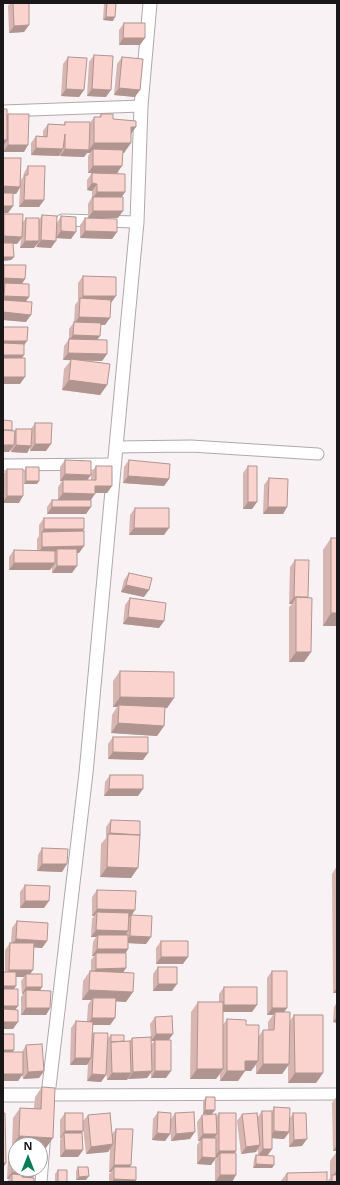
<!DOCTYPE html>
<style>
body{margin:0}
#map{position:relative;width:340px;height:1185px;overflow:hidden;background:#f9f2f5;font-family:"Open Sans",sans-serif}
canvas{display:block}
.frame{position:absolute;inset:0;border:4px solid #1a1718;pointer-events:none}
.north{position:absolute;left:8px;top:1137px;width:40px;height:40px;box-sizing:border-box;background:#fff;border:1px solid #a3a2a3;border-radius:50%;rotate:0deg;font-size:11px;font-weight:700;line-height:16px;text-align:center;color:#1a1718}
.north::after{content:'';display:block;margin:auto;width:14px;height:18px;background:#0a7b57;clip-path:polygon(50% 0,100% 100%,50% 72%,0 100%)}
</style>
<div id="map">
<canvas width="340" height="1185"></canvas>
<div class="frame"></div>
<div class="north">N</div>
</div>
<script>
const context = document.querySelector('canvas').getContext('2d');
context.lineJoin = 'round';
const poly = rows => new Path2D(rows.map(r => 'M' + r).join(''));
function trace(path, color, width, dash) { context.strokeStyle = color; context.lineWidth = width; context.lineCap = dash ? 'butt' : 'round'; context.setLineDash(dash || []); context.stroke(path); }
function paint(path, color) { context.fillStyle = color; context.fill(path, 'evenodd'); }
const minor = poly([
 [3,111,141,106],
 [62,220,137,222],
 [116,447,191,446,318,454],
 [3,465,114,464],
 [47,1102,48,1095,337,1094],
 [41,1182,45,1133]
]);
const tertiary = poly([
 [3,1095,48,1095,86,773,116,447,137,222,141,106,150,3]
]);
trace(minor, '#b0a9ac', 13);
trace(tertiary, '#b0a9ac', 15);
trace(minor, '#fff', 11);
trace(tertiary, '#fff', 13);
paint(poly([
 [10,3,29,3,29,25,24,32,9,33,8,6],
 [104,3,116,3,113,21,103,20],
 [124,23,140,45,119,45,119,30],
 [94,55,106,97,87,96,89,62],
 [68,57,84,90,79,97,61,96,63,64],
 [122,57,135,97,114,95,117,64],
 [3,109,7,116,8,114,24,152,3,152],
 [101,114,113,119,131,135,124,153,123,153,118,173,125,192,122,197,118,218,88,218,88,204,92,197,92,191,87,190,87,180,92,173,88,173,88,156,90,153,87,153,84,157,60,156,60,154,59,156,31,155,31,143,36,136,43,136,43,131,48,124,63,125,65,122,90,123,94,117,99,117],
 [3,158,20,181,23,177,24,173,28,166,44,200,39,207,19,207,20,188,16,194,13,194,13,206,8,213,3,213],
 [4,214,23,222,26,218,39,220,42,215,57,223,61,216,71,239,56,238,51,248,36,247,37,244,34,248,20,248,21,239,17,244,13,244,14,257,11,260,3,261,3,216],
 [85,218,117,232,112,239,80,238,80,225],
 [4,265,25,279,22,284,29,297,25,302,26,322,3,320,3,267],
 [83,276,111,303,105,325,100,325,98,339,107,354,102,361,77,360,107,385,100,395,62,390,64,369,71,360,63,360,64,346,69,339,69,329,74,322,75,305,78,301,78,283],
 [35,423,46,451,30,451,30,447,27,453,11,452,11,450,9,452,12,430,15,431,16,429,31,429],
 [65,460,87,480,91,480,91,473,96,466,112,486,107,493,95,493,91,500,86,514,47,514,47,507,52,500,58,500,58,487,62,481,60,481,60,467],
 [129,460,169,479,164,486,123,483,124,467],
 [248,466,257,502,252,509,243,509,243,473],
 [26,467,37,484,24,484,24,471],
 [7,469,19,503,3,503,3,475],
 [269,478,287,507,283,514,263,514,264,485],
 [135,508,164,535,129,535,130,515],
 [44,518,82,531,84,546,79,553,77,553,72,573,52,573,52,567,50,570,9,570,9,557,14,550,37,550,37,539,39,536,39,525],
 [331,538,337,626,323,626,323,550],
 [295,560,308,597,311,652,304,662,289,662,289,607,292,604,289,604,290,567],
 [129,573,144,597,121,592,124,580],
 [130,598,164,621,159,628,123,624,125,605],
 [120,671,174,698,167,708,165,708,164,726,157,736,111,733,112,715,117,707,113,707,113,681],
 [113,737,143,760,108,759,108,744],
 [110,775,138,796,104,796,105,782],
 [111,820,140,835,131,878,100,877,101,844,106,838,106,827],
 [42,848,62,872,37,871,38,855],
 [337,866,337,993,333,993,332,874],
 [25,885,44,908,20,908,20,892],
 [97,890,135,910,132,915,151,937,146,944,128,943,128,949,126,953,126,968,123,973,126,1002,116,1001,115,1018,110,1025,93,1025,92,1035,94,1033,107,1047,108,1046,108,1038,111,1035,124,1041,130,1041,132,1038,151,1037,150,1024,155,1017,173,1034,168,1040,166,1078,151,1078,151,1073,147,1078,128,1079,128,1077,127,1080,107,1080,106,1068,106,1075,101,1082,87,1081,88,1063,87,1065,70,1065,71,1028,76,1021,87,1021,88,1005,91,1000,82,1000,83,981,90,971,91,971,91,960,94,956,92,956,93,942,96,937,91,937,92,919,94,916,92,916,92,897],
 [151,1041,154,1041,151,1045],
 [17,921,47,941,42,948,34,947,31,974,42,987,40,990,50,1008,46,1015,21,1015,21,997,23,994,22,994,21,981,24,977,16,977,14,989,16,1010,13,1029,3,1029,3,972,5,972,5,950,10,943,11,943,12,928],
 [161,941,183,964,156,964,156,948],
 [158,967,172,991,153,991,153,974],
 [272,971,287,1008,284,1012,289,1022,294,1015,323,1073,316,1083,288,1083,288,1066,282,1074,256,1074,256,1065,251,1071,245,1071,238,1081,220,1081,220,1074,216,1079,190,1079,191,1012,198,1002,219,1002,219,994,224,987,252,1012,223,1012,223,1025,227,1019,246,1025,259,1036,263,1030,268,1030,268,1022,273,1015,267,1015,267,978],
 [337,1002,337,1023,333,1022,334,1007],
 [26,1045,44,1071,39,1078,23,1079,22,1075,18,1081,13,1052,22,1052],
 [42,1087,46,1148,40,1147,40,1145,12,1146,13,1118,20,1108,34,1108,35,1097],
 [337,1096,337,1151,333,1151,332,1103],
 [206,1097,212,1114,203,1114,203,1101],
 [274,1107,290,1118,293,1113,302,1146,289,1147,289,1133,284,1139,272,1138,272,1149,267,1156,274,1165,272,1168,253,1168,254,1159,256,1155,258,1155,258,1149,256,1152,241,1154,237,1121,242,1114,257,1118,262,1111,272,1111],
 [158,1112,171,1119,175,1113,190,1139,171,1141,170,1125,170,1134,165,1141,152,1140,153,1119],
 [65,1113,83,1121,88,1115,112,1134,116,1129,131,1165,130,1167,136,1180,135,1182,109,1182,109,1174,111,1172,109,1172,110,1148,108,1152,86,1154,83,1128,83,1131,82,1133,83,1150,78,1157,60,1157,60,1140,61,1138,60,1138,60,1120],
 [219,1113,234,1153,236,1175,232,1182,215,1182,215,1160,217,1158,216,1158,211,1165,197,1164,197,1145,200,1141,198,1141,197,1122,202,1115,216,1117],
 [337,1151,337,1182,327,1182,330,1178,330,1161],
 [13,1152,36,1173,32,1178,34,1182,7,1182,9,1179,7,1179,8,1159],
 [78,1167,86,1180,76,1180,76,1171],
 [58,1170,67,1182,55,1182,55,1174],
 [287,1173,327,1182,280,1182]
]), '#d7b5b1');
paint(poly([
 [106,17,115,17,113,21,103,20],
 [29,25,24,32,9,33,14,26],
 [123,38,145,38,140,45,119,45],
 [119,88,140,90,135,97,114,95],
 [66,89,84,90,79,97,61,96],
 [92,89,111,90,106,97,87,96],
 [131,127,136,127,129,137],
 [3,140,7,140,3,146],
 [94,143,131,143,124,153,93,153,93,149,90,153,87,153,84,157,60,156,65,149,89,150],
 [8,145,28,145,24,152,3,152],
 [36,148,63,149,59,156,31,155],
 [93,166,122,166,117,173,88,173],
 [92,183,97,184,92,191,87,190],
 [3,186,20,187,16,194,3,194],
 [97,192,125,192,120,199,92,199],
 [24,200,44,200,39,207,19,207],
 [3,206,13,206,8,213,3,213],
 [93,211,123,211,118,218,88,218],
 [61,231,76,232,71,239,56,238],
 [85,231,117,232,112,239,80,238],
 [4,236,22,237,17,244,3,243,3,238],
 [41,240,56,241,51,248,36,247],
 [25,241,39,241,34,248,20,248],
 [3,257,14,257,11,260,3,261],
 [4,278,25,279,20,286,5,283,3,286,3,280],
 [4,296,29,297,24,304,3,303,3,298],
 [83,296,116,296,111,303,80,300],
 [3,312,31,315,26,322,3,320],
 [79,317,110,318,105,325,74,324],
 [73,335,100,336,95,343,68,342],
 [3,341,27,341,22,348,3,348],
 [68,353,107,354,102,361,63,360],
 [3,355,24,355,19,362,3,362],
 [3,377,25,377,20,384,3,384],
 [69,380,107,385,100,395,62,390],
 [35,444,51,444,46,451,30,451],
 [3,445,14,445,9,452,3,452],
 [16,445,31,446,27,453,11,452],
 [65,474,91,475,86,482,63,480,62,481,60,481],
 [128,476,169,479,164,486,123,483],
 [26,481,39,481,37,484,24,484],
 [95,486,112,486,107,493,90,493],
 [63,493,95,494,90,501,58,500],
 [7,496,23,496,19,503,3,503,3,502],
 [248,502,257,502,252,509,243,509],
 [52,507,91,507,86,514,47,514],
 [268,507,287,507,283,514,263,514],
 [134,528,169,528,164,535,129,535],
 [44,529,84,529,79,536,42,532,39,536],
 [84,546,79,553,57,554,57,549,54,554,38,554,42,547],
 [14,563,55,563,50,570,9,570],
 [57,566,77,566,72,573,52,573],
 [126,585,149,590,144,597,121,592],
 [294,597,308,597,303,604,296,597,292,604,289,604],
 [331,613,337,613,337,626,323,626],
 [128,617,164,621,159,628,123,624],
 [296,652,311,652,304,662,289,662],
 [120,697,174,698,167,708,119,707,119,705,117,707,113,707],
 [118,723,164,726,157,736,111,733],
 [113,752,148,753,143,760,108,759],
 [109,789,143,789,138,796,104,796],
 [110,833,140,835,135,842,108,836],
 [42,864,67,864,62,872,37,871],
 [107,867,138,868,131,878,100,877],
 [25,901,49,901,44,908,20,908],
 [97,909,135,910,130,917,97,916,97,912,94,916,92,916],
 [96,930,128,931,124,938,98,935,96,937,91,937],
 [130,936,151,937,146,944,125,943],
 [16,939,47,941,42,948,11,946],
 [97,949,128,949,123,956,96,953,94,956,92,956],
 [161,957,188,957,183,964,156,964],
 [126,968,121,975,91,976,96,969],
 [9,970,33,970,28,977,26,974,24,977,4,977],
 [158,984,177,984,172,991,153,991],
 [3,986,16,986,11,993,3,993],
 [26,987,42,987,38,994,26,990,23,994,22,994],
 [337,988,337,993,333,993],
 [89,990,133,992,126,1002,92,1000,93,998,91,1000,82,1000],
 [224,1005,257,1005,252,1012,219,1012],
 [3,1006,18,1006,13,1013,3,1013],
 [26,1008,50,1008,46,1015,21,1015],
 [272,1008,287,1008,282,1015,275,1012,273,1015,267,1015],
 [337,1017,337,1023,333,1022],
 [92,1018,115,1018,110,1025,87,1025],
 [3,1022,18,1022,13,1029,3,1029],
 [156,1034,173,1034,168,1041,155,1040,154,1041,151,1041],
 [3,1050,14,1050,9,1057,3,1057],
 [75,1058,91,1058,87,1065,70,1065],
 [245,1061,258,1061,251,1071,238,1071],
 [263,1064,289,1064,282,1074,256,1074],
 [197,1069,223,1069,216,1079,190,1079],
 [44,1071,39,1078,23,1079,28,1072],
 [152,1071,147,1078,128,1079,133,1072],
 [155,1071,171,1071,166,1078,151,1078],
 [227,1071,245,1071,238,1081,220,1081],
 [112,1073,131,1073,127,1080,107,1080],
 [295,1073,323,1073,316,1083,288,1083],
 [3,1074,23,1074,18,1081,3,1081],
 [92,1074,106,1075,101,1082,87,1081],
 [205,1110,215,1110,212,1114,203,1114],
 [65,1131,83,1131,78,1138,64,1133,61,1138,60,1138],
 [274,1131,289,1132,284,1139,269,1138],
 [195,1132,190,1139,171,1141,176,1134],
 [157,1133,170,1134,165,1141,152,1140],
 [203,1134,217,1134,212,1141,202,1138,200,1141,198,1141],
 [19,1136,53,1138,46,1148,40,1147,40,1145,16,1145,16,1146,12,1146],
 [307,1139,302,1146,289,1147,294,1140],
 [113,1144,108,1152,86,1154,91,1147],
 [260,1145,256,1152,241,1154,246,1147],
 [337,1145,337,1151,333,1151],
 [263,1149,272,1149,267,1156,258,1156],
 [65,1150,83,1150,78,1157,60,1157],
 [219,1151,236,1151,232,1158,220,1153,217,1158,214,1158],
 [202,1157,216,1158,211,1165,197,1164],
 [3,1163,6,1163,3,1168],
 [256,1164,274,1165,272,1168,253,1168],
 [114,1165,131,1165,126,1172,114,1167,111,1172,109,1172],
 [337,1170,337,1180,332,1177],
 [12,1172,36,1173,31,1180,12,1174,9,1179,7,1179],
 [220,1175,236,1175,232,1182,215,1182],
 [89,1176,86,1180,76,1180,79,1177],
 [114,1179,136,1180,135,1182,112,1182]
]), '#af9490');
const building = poly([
 [13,3,29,3,29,25,14,26,13,3],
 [107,3,116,3,115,17,106,17,107,3],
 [124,23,145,23,145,38,123,38,124,23],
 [94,55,113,56,111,90,92,89,94,55],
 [68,57,87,58,84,90,66,89,68,57],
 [122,57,143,59,140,90,119,88,122,57],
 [3,109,7,109,7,140,3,140,3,109],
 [8,114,29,114,28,145,8,145,8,114],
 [101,114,113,114,113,119,136,121,136,127,131,127,131,143,94,143,94,117,101,117,101,114],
 [65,122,90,122,89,150,65,149,65,134,63,149,36,148,36,136,47,137,48,124,65,125,65,122],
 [93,149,123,150,122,166,93,166,93,149],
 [3,158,21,158,20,187,3,186,3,158],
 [28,166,45,166,44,200,24,200,25,175,28,175,28,166],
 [92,173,125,174,125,192,97,192,97,184,92,183,92,173],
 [3,193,13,193,13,206,3,206,3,193],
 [93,197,123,197,123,211,93,211,93,197],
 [4,214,23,214,22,237,4,236,4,214],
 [42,215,57,216,56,241,41,240,42,215],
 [61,216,76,217,76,232,61,231,61,216],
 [26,218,39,218,39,241,25,241,26,218],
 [85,218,117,219,117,232,85,231,85,218],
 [3,243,13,243,14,257,3,257,3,243],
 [4,265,26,265,25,279,4,278,4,265],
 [83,276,116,277,116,296,83,296,83,276],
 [5,283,29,284,29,297,4,296,5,283],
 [80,298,111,300,110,318,79,317,80,298],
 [3,300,32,302,31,315,3,312,3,300],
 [74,322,101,323,100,336,73,335,74,322],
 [3,327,28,327,27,341,3,341,3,327],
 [69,339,107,340,107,354,68,353,69,339],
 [3,343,24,344,24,355,3,355,3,343],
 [3,358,25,358,25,377,3,377,3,358],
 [71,359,110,364,107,385,69,380,71,359],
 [3,420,12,421,12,430,3,430,3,420],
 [35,423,52,423,51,444,35,444,35,423],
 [16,429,32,429,31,446,16,445,16,429],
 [3,430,15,431,14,445,3,445,3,430],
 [65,460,91,461,91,475,65,474,65,460],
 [129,460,170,464,169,479,128,476,129,460],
 [96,466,112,466,112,486,95,486,95,494,63,493,63,480,96,480,96,466],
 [248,466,257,466,257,502,248,502,248,466],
 [26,467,39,467,39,481,26,481,26,467],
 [7,469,23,469,23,496,7,496,7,469],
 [269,478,288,479,287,507,268,507,269,478],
 [52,500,91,500,91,507,52,507,52,500],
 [135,508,169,508,169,528,134,528,135,508],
 [44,518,84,518,84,529,44,529,44,518],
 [84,531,84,546,42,547,42,532,84,531],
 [331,538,337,538,337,613,331,613,331,538],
 [57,549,77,549,77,566,57,566,57,549],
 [14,550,55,551,55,563,14,563,14,550],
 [295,560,309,560,308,597,294,597,295,560],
 [129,573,152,578,149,590,126,585,129,573],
 [296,597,312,598,311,652,296,652,296,597],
 [130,598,166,603,164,621,128,617,130,598],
 [120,671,174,672,174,698,120,697,120,671],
 [119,705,165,707,164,726,118,723,119,705],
 [113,737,148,737,148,753,113,752,113,737],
 [110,775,143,775,143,789,109,789,110,775],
 [111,820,140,821,140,835,110,833,111,820],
 [108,834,140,835,138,868,107,867,108,834],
 [42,848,68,849,67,864,42,864,42,848],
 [25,885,50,886,49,901,25,901,25,885],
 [97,890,136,891,135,910,97,909,97,890],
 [97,912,129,913,128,931,96,930,97,912],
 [131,915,152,916,151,937,130,936,131,915],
 [17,921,48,923,47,941,16,939,17,921],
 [98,935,128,935,128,949,97,949,98,935],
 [161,941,188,941,188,957,161,957,161,941],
 [10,943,34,943,33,970,9,970,10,943],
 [96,953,126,953,126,968,96,969,96,953],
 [158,967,177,967,177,984,158,984,158,967],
 [90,971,134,973,133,992,89,990,90,971],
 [272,971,287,971,287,1008,272,1008,272,971],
 [3,972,16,972,16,986,3,986,3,972],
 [26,974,42,974,42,987,26,987,26,974],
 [224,987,257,987,257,1005,224,1005,224,987],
 [3,989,18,989,18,1006,3,1006,3,989],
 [26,990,51,991,50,1008,26,1008,26,990],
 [93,998,116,998,115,1018,92,1018,93,998],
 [198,1002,223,1002,223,1069,197,1069,198,1002],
 [3,1009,18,1010,18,1022,3,1022,3,1009],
 [275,1012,290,1012,289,1064,263,1064,263,1030,274,1030,275,1012],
 [294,1015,323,1015,323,1073,295,1073,294,1015],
 [172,1016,173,1034,156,1034,155,1017,172,1016],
 [227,1019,246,1020,246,1025,259,1025,258,1061,245,1061,245,1071,227,1071,227,1019],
 [76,1021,93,1022,91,1058,75,1058,76,1021],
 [94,1033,108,1033,106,1075,92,1074,94,1033],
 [3,1034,14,1034,14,1050,3,1050,3,1034],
 [111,1035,124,1035,124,1041,111,1042,111,1035],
 [151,1037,152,1071,133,1072,132,1038,151,1037],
 [155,1040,171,1040,171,1071,155,1071,155,1040],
 [130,1041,131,1073,112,1073,111,1042,130,1041],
 [42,1044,44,1071,28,1072,26,1045,42,1044],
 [3,1052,23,1052,23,1074,3,1074,3,1052],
 [42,1087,55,1088,53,1138,19,1136,20,1108,41,1109,42,1087],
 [206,1097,215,1097,215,1110,205,1110,206,1097],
 [274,1107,290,1108,289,1132,274,1131,274,1107],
 [262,1111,272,1111,272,1149,263,1149,262,1111],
 [158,1112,171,1113,170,1134,157,1133,158,1112],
 [194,1112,195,1132,176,1134,175,1113,194,1112],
 [3,1113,5,1113,6,1163,3,1163,3,1113],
 [65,1113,83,1113,83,1131,65,1131,65,1113],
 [110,1113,113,1144,91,1147,88,1115,110,1113],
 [219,1113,236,1113,236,1151,219,1151,219,1113],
 [257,1113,260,1145,246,1147,242,1114,257,1113],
 [293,1113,306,1113,307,1139,294,1140,293,1113],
 [216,1114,217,1134,203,1134,202,1115,216,1114],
 [116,1129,133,1129,131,1165,114,1165,116,1129],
 [64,1133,82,1133,83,1150,65,1150,64,1133],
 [202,1138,216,1138,216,1158,202,1157,202,1138],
 [13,1152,16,1152,16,1169,36,1169,36,1173,12,1172,13,1152],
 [220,1153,236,1153,236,1175,220,1175,220,1153],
 [256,1155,274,1156,274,1165,256,1164,256,1155],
 [78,1167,88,1167,89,1176,79,1177,78,1167],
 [114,1167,136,1167,136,1180,114,1179,114,1167],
 [58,1170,67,1170,67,1182,58,1182,58,1170],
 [327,1172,327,1182,287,1182,287,1173,327,1172],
 [12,1174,22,1175,22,1177,34,1178,34,1182,12,1182,12,1174],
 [332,1175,337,1175,337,1182,332,1182,332,1175]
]);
paint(building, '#fad3ce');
trace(building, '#af9490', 1);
</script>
